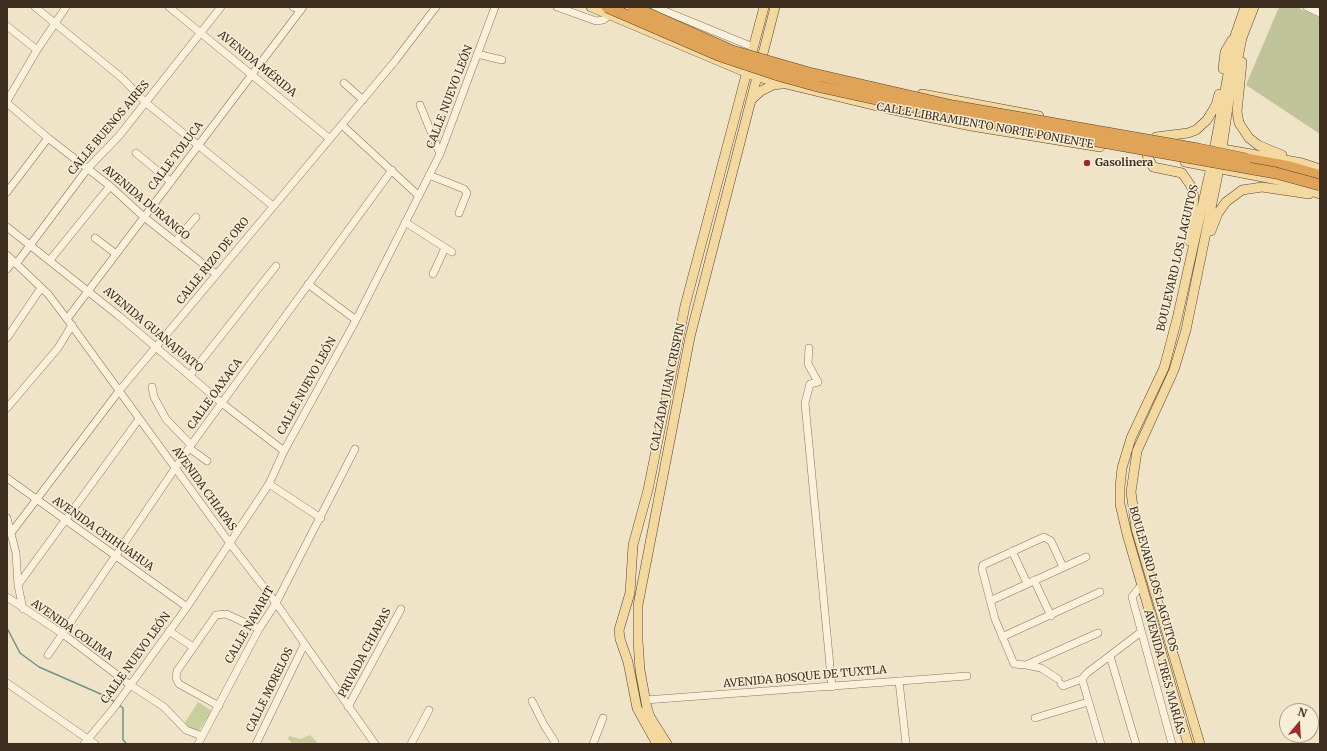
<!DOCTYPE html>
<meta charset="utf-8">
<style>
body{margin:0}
#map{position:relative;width:1327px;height:751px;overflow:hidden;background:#f0e4c8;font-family:Merriweather,serif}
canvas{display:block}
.frame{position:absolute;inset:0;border:8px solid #3d2e20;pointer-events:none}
.north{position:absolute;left:1279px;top:703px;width:40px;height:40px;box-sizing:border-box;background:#f7eed8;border:1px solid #ada18e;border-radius:50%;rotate:18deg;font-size:11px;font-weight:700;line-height:16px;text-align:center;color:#3d2e20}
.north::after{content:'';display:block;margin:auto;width:14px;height:18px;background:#9e2a2b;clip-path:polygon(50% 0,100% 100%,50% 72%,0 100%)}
</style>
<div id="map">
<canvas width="1327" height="751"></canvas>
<div class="frame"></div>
<div class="north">N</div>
</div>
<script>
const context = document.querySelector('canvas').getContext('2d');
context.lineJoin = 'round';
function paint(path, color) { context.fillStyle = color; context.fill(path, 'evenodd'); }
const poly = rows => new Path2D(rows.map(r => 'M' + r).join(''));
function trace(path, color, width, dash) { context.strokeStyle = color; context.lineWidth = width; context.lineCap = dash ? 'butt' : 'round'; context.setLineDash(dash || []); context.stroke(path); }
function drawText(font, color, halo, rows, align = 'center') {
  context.font = font + ' Merriweather,serif'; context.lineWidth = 3; context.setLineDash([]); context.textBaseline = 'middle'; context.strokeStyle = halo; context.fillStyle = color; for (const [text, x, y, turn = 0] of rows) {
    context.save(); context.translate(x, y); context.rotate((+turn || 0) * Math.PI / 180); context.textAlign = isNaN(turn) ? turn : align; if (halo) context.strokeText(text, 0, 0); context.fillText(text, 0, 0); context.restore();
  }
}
paint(poly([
 [198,702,212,711,198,732,184,724],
 [310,735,319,744,293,744,288,739,289,736,301,739]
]), '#c9cf9b');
paint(poly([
 [1279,7,1297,7,1320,18,1320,134,1246,85]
]), '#bfc49a');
trace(poly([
 [7,628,20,653,39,667,103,695,115,702],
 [118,704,123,708,123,740,127,744]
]), '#6f938a', 1.5);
const minor = poly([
 [35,7,122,78,145,102,273,206],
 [169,7,330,139],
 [293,7,301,10],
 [557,7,596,21,603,20,610,15],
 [655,7,753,47],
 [1307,7,1320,13],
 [7,26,37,50],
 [477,54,502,60],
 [344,83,363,100],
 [7,101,37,50,66,7],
 [7,103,48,138,110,186,144,217,216,274],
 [420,105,440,154],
 [342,125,419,196],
 [136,153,171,182],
 [429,175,464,189,467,193,459,213],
 [7,192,48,138],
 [405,222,452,252],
 [7,227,119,316,223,404,284,451],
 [95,238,116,254],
 [175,242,196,217],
 [7,255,48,294,67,319,229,542,276,603,375,744],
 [50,260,110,186],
 [16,264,88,168,119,136,221,7],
 [7,269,13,261],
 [433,274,445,248],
 [308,284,356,320],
 [67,319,303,7],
 [7,338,41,288],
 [809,348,808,364,818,382,810,384,805,403,832,687],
 [190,375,276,266],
 [152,387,154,397,166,419,191,445],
 [7,408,58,348,72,325],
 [189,448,207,461],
 [7,478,187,607],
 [269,484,321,518],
 [7,518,16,553,18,585,23,609],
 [11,533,119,391,395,61,436,7],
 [1012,551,1027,583],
 [1063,567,1051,541,1044,537,983,565,982,569,995,619,1014,664,1026,665,1098,633],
 [1034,580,1051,616],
 [1142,584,1132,597,1172,744],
 [18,585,139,419],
 [7,597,63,634,129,684,164,707,186,730,202,736],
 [990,601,1086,557],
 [169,631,193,647],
 [1002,637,1100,592],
 [48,655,191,445,392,170],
 [1110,656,1136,744],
 [1026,665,1041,668,1058,679],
 [1082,679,1101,744],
 [899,681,906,744],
 [7,683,95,744],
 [1061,684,1063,686,1082,679,1087,673,1141,632],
 [645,700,967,676],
 [532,701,544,725,555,742,555,744],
 [219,706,179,684,176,678,177,671,216,615,226,614,259,629],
 [348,707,401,609],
 [1035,718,1088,702],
 [84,744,113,709,187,607,269,484,284,451,356,320,440,154,495,7],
 [198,744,259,629,276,603,355,449],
 [256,744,304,645],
 [411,744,429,710],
 [593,744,603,718]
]);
const major = poly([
 [591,7,757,77,889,109,971,126,1100,147],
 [1242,62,1237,112,1239,123,1249,138,1258,145,1282,155],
 [1223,69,1225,52,1232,40],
 [922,94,1039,116],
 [751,100,761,91,773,85,781,84],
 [1156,137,1188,133,1196,130,1207,120,1216,105,1219,94],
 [1217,148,1302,163,1320,169],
 [1147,155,1153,167,1182,173,1191,186,1194,197,1189,241],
 [1185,162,1278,180,1320,194],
 [1211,231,1218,213,1226,202,1242,190,1262,187,1309,194],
 [657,744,637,708,628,662,620,639,619,630,630,593,633,545,648,490,685,306,764,7],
 [667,744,650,717,647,708,640,670,638,641,638,605,690,337,775,7],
 [1188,744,1127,534,1120,504,1120,487,1122,468,1131,438,1164,368,1177,319,1211,167,1235,36,1245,7],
 [1200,744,1136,529,1131,492,1137,451,1174,370,1186,330,1219,169,1229,100,1242,38,1254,7]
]);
const highway = poly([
 [1246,159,1290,167,1320,176]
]);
trace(minor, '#8d765c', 8);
trace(major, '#5b4430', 10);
trace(highway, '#5b4430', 12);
trace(minor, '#faf1dc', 7);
trace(major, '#f3d9a0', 9);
trace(highway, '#e0a458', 11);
const highwayBridge = poly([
 [607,7,718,55,781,76,821,87,935,112,1276,173,1320,185],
 [633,7,732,51,809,73,953,106,1198,149,1246,159]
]);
trace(highwayBridge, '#5b4430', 12, []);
trace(highwayBridge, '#e0a458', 11);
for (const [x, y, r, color] of [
 [1087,163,4,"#9e2a2b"]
]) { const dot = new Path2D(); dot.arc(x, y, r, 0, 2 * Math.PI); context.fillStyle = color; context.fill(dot); trace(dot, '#f7eed8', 1.5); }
drawText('11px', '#3d2e20', '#f7eed8', [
 ["AVENIDA MÉRIDA",257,64,39],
 ["CALLE NUEVO LEÓN",450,97,-69],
 ["CALLE LIBRAMIENTO NORTE PONIENTE",985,126,10],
 ["CALLE BUENOS AIRES",109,128,-50],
 ["CALLE TOLUCA",176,156,-53],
 ["AVENIDA DURANGO",146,203,40],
 ["BOULEVARD LOS LAGUITOS",1178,258,-77],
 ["CALLE RIZO DE ORO",213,261,-51],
 ["AVENIDA GUANAJUATO",153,330,40],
 ["CALLE NUEVO LEÓN",307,386,-61],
 ["CALZADA JUAN CRISPIN",668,387,-78],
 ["CALLE OAXACA",215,394,-54],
 ["AVENIDA CHIAPAS",204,489,54],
 ["AVENIDA CHIHUAHUA",103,534,35],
 ["BOULEVARD LOS LAGUITOS",1153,579,74],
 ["CALLE NAYARIT",250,625,-60],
 ["AVENIDA COLIMA",72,630,35],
 ["PRIVADA CHIAPAS",365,653,-62],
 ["CALLE NUEVO LEÓN",136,658,-54],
 ["AVENIDA TRES MARÍAS",1164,672,75],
 ["AVENIDA BOSQUE DE TUXTLA",805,677,-5],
 ["CALLE MORELOS",270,690,-64]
]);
drawText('bold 11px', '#3d2e20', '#f7eed8', [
 ["Gasolinera",1095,163]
], 'left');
</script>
